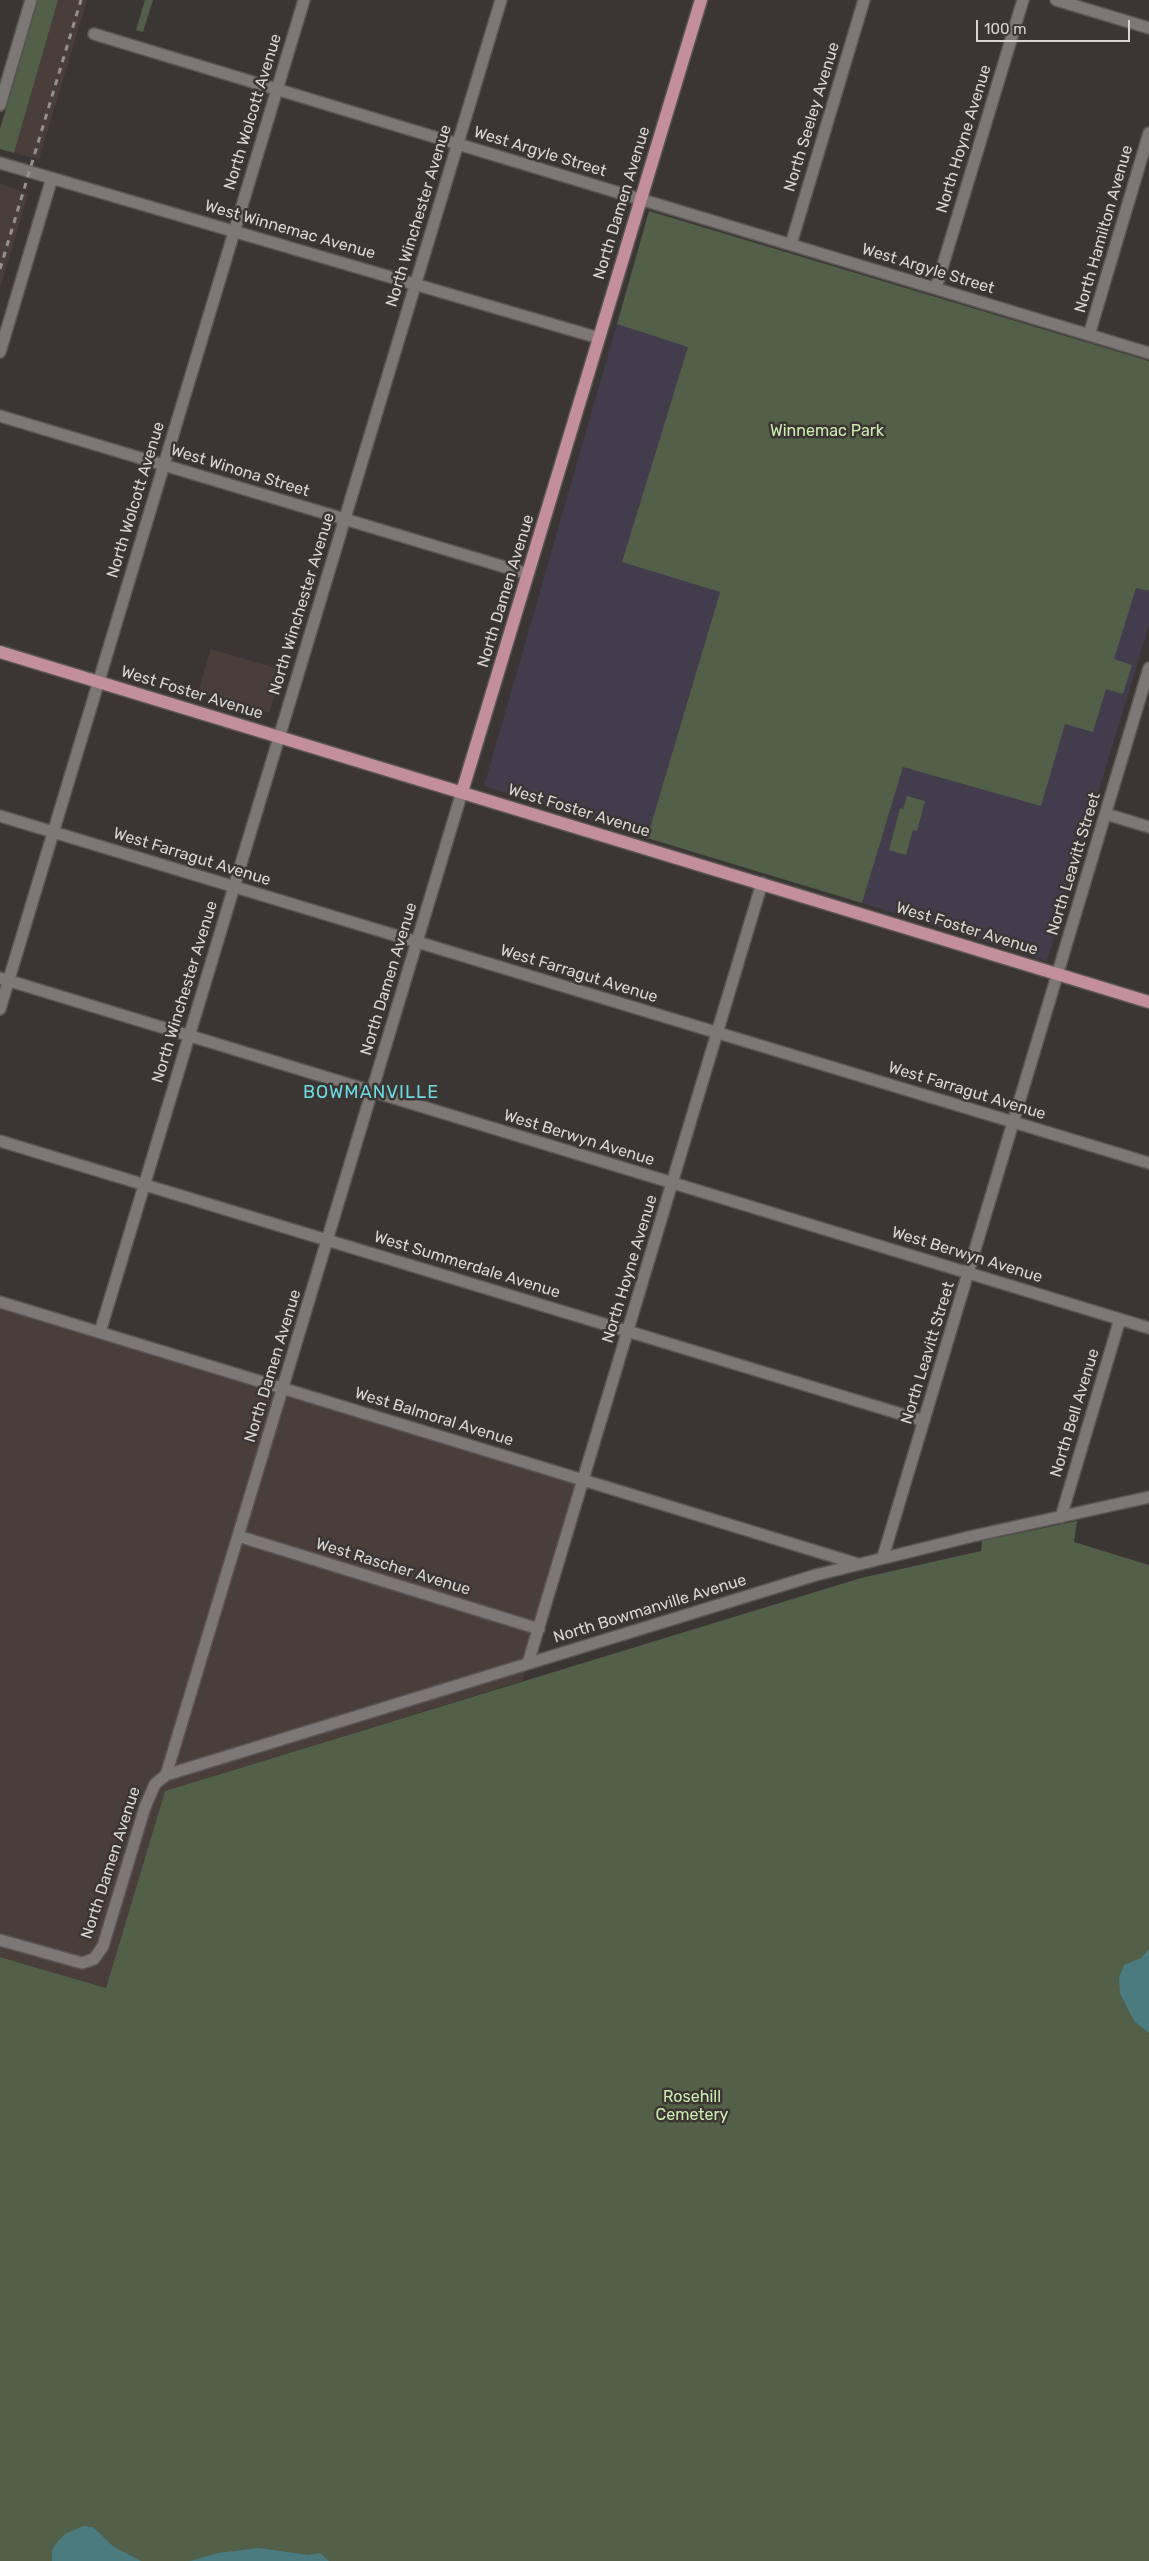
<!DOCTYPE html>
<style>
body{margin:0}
#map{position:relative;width:1149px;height:2561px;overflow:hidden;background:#3b3634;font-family:Rubik,sans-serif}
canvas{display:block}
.scale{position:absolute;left:976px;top:20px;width:154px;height:22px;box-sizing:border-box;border:2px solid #d8d5d3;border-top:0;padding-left:6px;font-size:15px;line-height:18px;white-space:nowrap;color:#d8d5d3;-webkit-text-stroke:4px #3b3634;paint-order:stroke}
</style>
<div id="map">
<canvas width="1149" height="2561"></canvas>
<div class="scale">100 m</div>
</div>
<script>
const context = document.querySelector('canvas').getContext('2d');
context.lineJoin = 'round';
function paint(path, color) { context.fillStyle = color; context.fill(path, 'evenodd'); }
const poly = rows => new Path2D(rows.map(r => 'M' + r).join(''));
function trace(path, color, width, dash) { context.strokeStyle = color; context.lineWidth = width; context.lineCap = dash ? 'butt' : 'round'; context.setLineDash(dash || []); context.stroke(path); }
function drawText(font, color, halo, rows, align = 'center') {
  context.font = font + ' Rubik,sans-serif'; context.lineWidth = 5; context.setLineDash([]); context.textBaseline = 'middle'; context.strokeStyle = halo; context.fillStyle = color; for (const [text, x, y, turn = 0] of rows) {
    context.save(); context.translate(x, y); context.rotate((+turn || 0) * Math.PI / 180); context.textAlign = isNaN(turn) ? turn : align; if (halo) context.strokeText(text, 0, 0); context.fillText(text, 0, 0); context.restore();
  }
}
paint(poly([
 [58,0,87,0,39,159,14,153],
 [0,183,28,194,0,288],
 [211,649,282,670,269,713,198,692],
 [0,1303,580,1478,522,1681,165,1791,106,1988,0,1957]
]), '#4a3e3a');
paint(poly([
 [617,324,688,346,720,592,647,838,484,786],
 [1109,579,1149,591,1149,625,1047,961,862,903,903,767]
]), '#433c4d');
paint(poly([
 [38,0,58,0,14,153,0,149,0,129],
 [145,0,153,0,143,32,136,30],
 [649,211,1149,361,1149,591,1136,588,1114,659,1132,665,1123,694,1106,689,1093,732,1065,724,1041,806,903,767,862,903,647,838,720,592,622,562,688,347,617,324],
 [907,796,925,801,917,831,913,830,906,855,889,850,900,808,903,809],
 [1077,1521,1074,1542,1149,1565,1149,2561,0,2561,0,1957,106,1988,165,1791,861,1578,981,1551,982,1541]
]), '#525f49');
paint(poly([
 [1149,1949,1149,2033,1134,2021,1120,1993,1119,1977,1124,1965,1141,1958],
 [83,2526,93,2527,114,2547,141,2561,52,2561,52,2550,58,2541,65,2534],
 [259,2548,308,2555,320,2553,329,2561,190,2561,218,2553]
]), '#4b7b7e');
const minor = poly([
 [1056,0,1149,28],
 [94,34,1149,353],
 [0,105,31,0],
 [0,163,599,338],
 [791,244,864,0],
 [936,288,1023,0],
 [1089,335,1149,133],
 [0,352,52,178],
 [0,416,528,574],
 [1106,814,1149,827],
 [0,816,1149,1163],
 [0,978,1149,1328],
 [0,1009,304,0],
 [0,1141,924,1421],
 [0,1302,858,1564],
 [100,1332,501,0],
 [1061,1517,1120,1319],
 [238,1536,539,1629],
 [883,1557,1149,668],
 [528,1663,762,883],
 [166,1775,816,1575,973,1536,1149,1497],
 [0,1940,82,1963,94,1959,103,1946,145,1807,155,1784,166,1775,462,792]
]);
const major = poly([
 [0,652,1149,1002],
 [462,792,701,0]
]);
trace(minor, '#595553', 14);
trace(major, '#595553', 15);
trace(minor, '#7d7876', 11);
trace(major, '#c38f9a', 12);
trace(poly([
 [0,269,81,0]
]), '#95918f', 3, [6, 6]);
drawText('16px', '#d8d5d3', '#3b3634', [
 ["North Wolcott Avenue",253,112,-73],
 ["North Seeley Avenue",812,117,-73],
 ["North Hoyne Avenue",964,139,-73],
 ["West Argyle Street",540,152,17],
 ["North Damen Avenue",622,203,-73],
 ["North Winchester Avenue",419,216,-73],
 ["North Hamilton Avenue",1104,229,-74],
 ["West Winnemac Avenue",290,230,16],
 ["West Argyle Street",928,269,17],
 ["West Winona Street",240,471,17],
 ["North Wolcott Avenue",136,500,-73],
 ["North Damen Avenue",506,591,-73],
 ["North Winchester Avenue",302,604,-73],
 ["West Foster Avenue",192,693,17],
 ["West Foster Avenue",579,811,17],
 ["West Farragut Avenue",192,857,17],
 ["North Leavitt Street",1074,864,-73],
 ["West Foster Avenue",967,929,17],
 ["West Farragut Avenue",579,974,17],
 ["North Damen Avenue",389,979,-73],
 ["North Winchester Avenue",185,992,-73],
 ["West Farragut Avenue",967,1091,17],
 ["West Berwyn Avenue",579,1138,17],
 ["West Berwyn Avenue",967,1255,17],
 ["West Summerdale Avenue",467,1265,17],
 ["North Hoyne Avenue",630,1269,-73],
 ["North Leavitt Street",928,1353,-73],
 ["North Damen Avenue",273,1366,-73],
 ["North Bell Avenue",1075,1413,-73],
 ["West Balmoral Avenue",434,1417,17],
 ["West Rascher Avenue",393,1567,17],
 ["North Bowmanville Avenue",650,1609,-17],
 ["North Damen Avenue",111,1863,-72]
]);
drawText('16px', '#ccecb2', '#3b3634', [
 ["Winnemac Park",827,431],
 ["Rosehill",692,2097],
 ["Cemetery",692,2115]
]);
context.letterSpacing = '1px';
drawText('18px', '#6cd8df', '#3b3634', [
 ["BOWMANVILLE",371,1093]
]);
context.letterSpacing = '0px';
</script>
